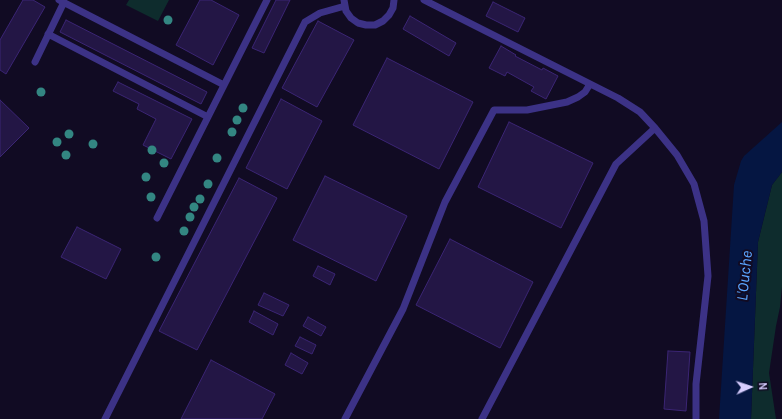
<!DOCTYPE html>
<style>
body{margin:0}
#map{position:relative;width:782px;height:419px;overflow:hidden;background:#110b23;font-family:Karla,sans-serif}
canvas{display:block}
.north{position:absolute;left:730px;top:367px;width:40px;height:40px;-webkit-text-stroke:3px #110b23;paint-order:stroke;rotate:87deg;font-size:11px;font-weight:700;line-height:16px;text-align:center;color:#d7cdff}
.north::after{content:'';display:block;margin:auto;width:14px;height:18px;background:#d7cdff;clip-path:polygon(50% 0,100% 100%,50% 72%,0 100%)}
</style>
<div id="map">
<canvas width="782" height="419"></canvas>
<div class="north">N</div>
</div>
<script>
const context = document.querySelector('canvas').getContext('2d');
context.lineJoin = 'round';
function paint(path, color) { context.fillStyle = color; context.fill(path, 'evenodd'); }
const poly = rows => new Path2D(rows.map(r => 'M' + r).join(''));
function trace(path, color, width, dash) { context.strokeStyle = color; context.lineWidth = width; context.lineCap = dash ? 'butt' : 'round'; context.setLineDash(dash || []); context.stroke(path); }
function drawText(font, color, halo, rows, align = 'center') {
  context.font = font + ' Karla,sans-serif'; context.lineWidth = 4; context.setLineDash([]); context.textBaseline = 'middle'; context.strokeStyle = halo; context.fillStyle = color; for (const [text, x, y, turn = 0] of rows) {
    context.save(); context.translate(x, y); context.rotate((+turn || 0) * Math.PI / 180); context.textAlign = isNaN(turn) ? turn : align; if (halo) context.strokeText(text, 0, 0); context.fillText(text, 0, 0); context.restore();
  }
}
paint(poly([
 [129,0,169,0,158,21,126,5],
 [782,172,782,287,780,307,776,326,769,373,776,419,751,419,758,242,772,185]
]), '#0e2c2d');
paint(poly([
 [782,122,782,172,772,185,758,242,751,419,719,419,734,185,741,161,744,156]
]), '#051642');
const building = poly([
 [23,0,33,0,45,7,6,74,0,70,0,40,23,0],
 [200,0,211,0,239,15,213,65,176,45,200,0],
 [276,0,290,0,264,53,252,48,276,0],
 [493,2,525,18,518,32,486,16,493,2],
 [410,16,456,43,449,56,403,29,410,16],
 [66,20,207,92,201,104,60,32,66,20],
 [318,21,354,40,317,107,282,88,318,21],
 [501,46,516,55,515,56,542,70,543,68,558,76,546,99,531,91,534,87,507,72,505,76,489,68,501,46],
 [387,58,473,102,439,169,353,125,387,58],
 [118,82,192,119,171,159,143,145,156,119,137,109,139,104,113,91,118,82],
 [281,99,322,121,287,189,246,168,281,99],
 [0,100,29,128,0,157,0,100],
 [509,122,593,163,561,228,478,187,509,122],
 [325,176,407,216,376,281,293,240,325,176],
 [239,178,277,198,197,350,159,331,239,178],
 [77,227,121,249,106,279,61,257,77,227],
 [450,239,533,282,500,348,416,305,450,239],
 [318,266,335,274,330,285,313,276,318,266],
 [264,293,289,305,283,316,258,305,264,293],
 [254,311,278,324,273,335,249,322,254,311],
 [308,317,326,327,321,336,303,326,308,317],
 [300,337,316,345,312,354,295,346,300,337],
 [668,351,690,352,686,411,664,409,668,351],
 [291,353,308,363,302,374,285,365,291,353],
 [211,360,275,394,262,419,181,419,211,360]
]);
paint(building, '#231645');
trace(building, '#3b2574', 1);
trace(poly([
 [59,0,224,85],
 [344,0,346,11,351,18,358,23,366,25,375,25,383,21,389,15,393,8,394,0],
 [424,0,618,98,640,112,655,128,677,155,694,184,704,221,708,276,696,384,696,419],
 [48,34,208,117],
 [35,62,64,2],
 [157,218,267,0],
 [105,419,305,22,320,13,345,6],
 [345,419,403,309,445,202,494,110,527,110,567,102,578,97,585,92,590,84],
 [482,419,616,164,655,128]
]), '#3c3286', 7);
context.fillStyle = '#338682';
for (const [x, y] of [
 [168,20],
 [41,92],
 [243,108],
 [237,120],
 [232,132],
 [69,134],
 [57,142],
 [93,144],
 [152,150],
 [66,155],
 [217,158],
 [164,163],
 [146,177],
 [208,184],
 [151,197],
 [200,199],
 [194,207],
 [190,217],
 [184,231],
 [156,257]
]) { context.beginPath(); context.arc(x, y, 4.5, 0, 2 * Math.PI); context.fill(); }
drawText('italic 16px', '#5ba5ff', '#110b23', [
 ["L'Ouche",745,276,-84]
]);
</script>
